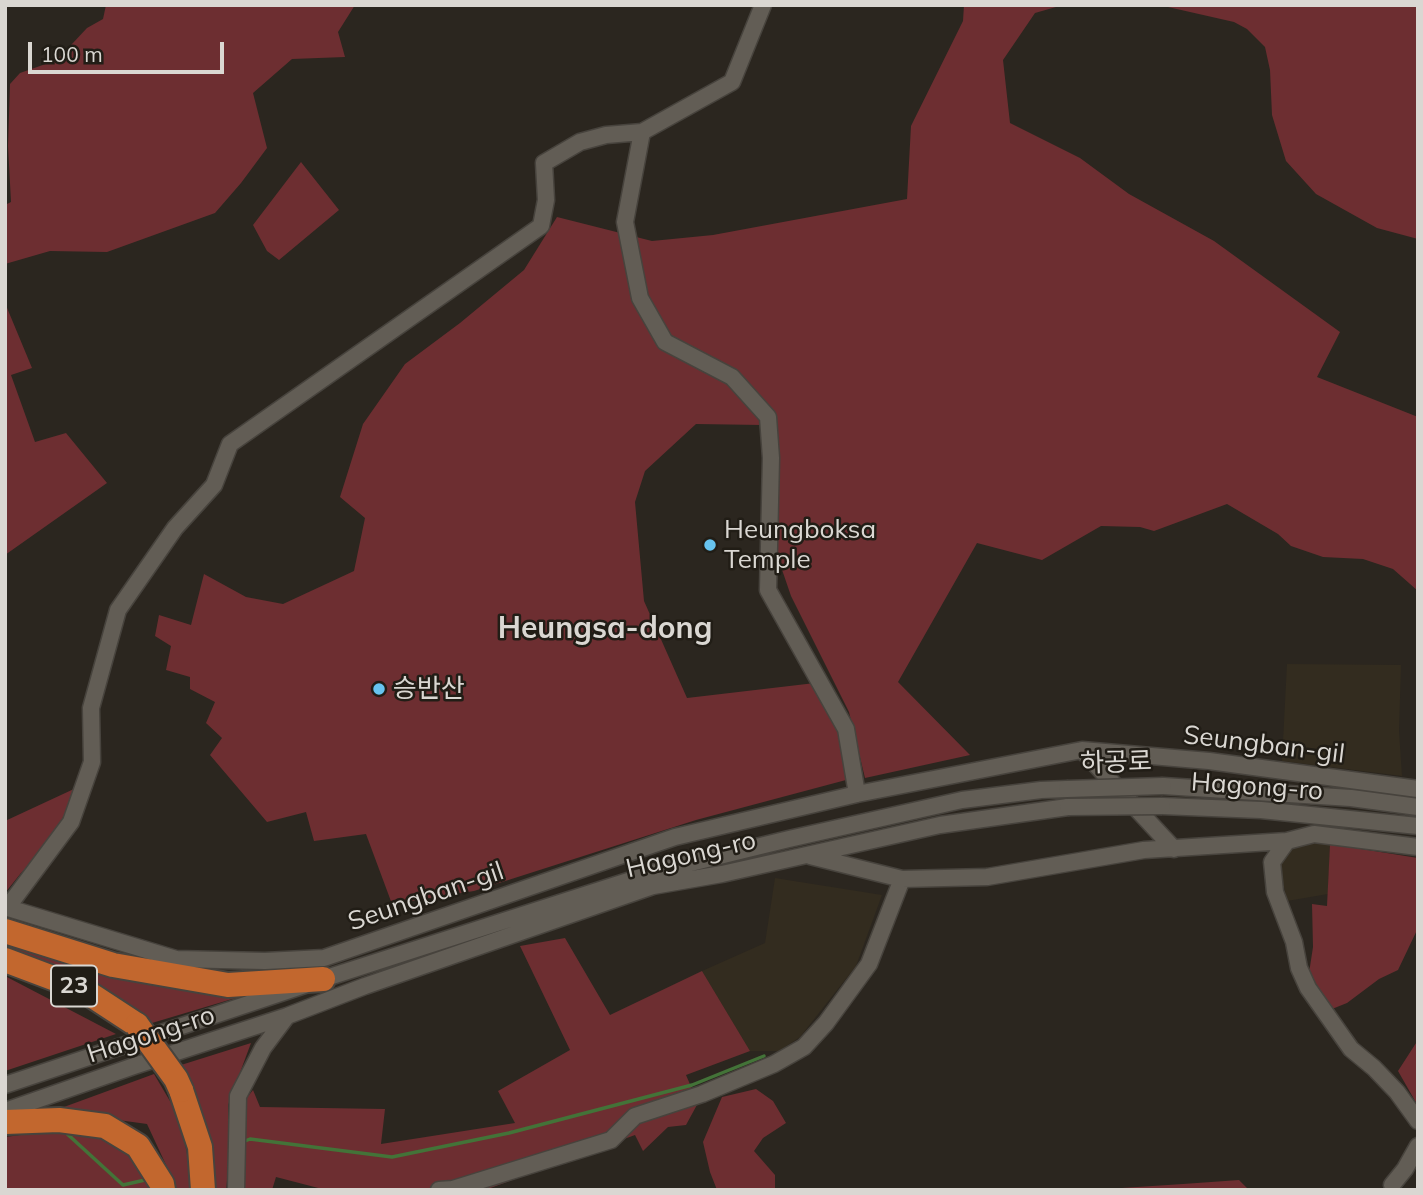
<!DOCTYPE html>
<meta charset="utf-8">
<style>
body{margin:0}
#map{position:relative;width:1423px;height:1195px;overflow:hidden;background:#2b261f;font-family:Mulish,sans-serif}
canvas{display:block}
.frame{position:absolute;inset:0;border:7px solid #dad7d2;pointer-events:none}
.scale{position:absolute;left:28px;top:42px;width:196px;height:32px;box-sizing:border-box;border:4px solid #dad7d2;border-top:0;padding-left:9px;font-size:21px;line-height:24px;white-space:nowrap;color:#dad7d2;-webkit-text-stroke:5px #211d16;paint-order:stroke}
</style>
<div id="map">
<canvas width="1423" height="1195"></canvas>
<div class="frame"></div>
<div class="scale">100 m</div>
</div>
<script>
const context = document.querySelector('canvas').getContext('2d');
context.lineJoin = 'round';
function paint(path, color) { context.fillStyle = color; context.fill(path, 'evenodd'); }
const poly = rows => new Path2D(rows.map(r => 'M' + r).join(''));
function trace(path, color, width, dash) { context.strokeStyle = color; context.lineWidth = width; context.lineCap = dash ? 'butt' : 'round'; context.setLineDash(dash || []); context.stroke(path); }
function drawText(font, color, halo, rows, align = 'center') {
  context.font = font + ' Mulish,"Noto Sans KR",sans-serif'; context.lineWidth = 5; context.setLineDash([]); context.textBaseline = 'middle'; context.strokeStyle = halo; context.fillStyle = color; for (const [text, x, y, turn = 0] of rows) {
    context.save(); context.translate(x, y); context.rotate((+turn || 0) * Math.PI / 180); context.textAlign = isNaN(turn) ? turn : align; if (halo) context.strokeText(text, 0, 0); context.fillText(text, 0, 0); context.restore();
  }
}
paint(poly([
 [1287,664,1401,665,1399,731,1402,776,1282,761],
 [1311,840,1330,844,1328,894,1287,901,1279,863,1290,846],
 [775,878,882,895,856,966,800,1037,779,1051,750,1051,702,971,765,943]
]), '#332c1f');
paint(poly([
 [106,5,355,5,338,32,345,57,292,59,253,93,267,148,241,183,215,213,107,252,50,251,5,264,5,205,11,202,8,146,10,84,20,73,57,60,87,28,103,19],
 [964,5,1418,5,1418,239,1377,228,1316,194,1286,161,1272,115,1270,70,1265,47,1247,29,1234,22,1168,7,1063,5,1035,13,1003,60,1010,123,1080,158,1129,194,1214,241,1340,332,1317,377,1418,417,1418,591,1393,569,1363,559,1323,557,1291,546,1278,534,1227,504,1154,531,1140,527,1101,526,1042,560,977,543,898,682,970,755,865,778,849,712,791,596,778,558,778,429,762,425,696,424,645,471,635,502,644,601,687,698,815,683,837,726,846,780,696,820,474,891,392,904,366,834,314,841,306,812,267,822,210,755,222,738,206,723,215,702,190,689,190,677,166,670,171,646,155,636,159,615,191,625,204,574,246,597,283,604,354,571,365,518,340,497,363,424,405,364,460,323,524,270,557,217,652,241,713,235,907,199,911,126,963,21],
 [301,162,339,210,279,260,267,251,253,225],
 [5,303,32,368,11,375,35,442,66,433,107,483,5,555],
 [76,788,64,816,35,860,21,873,5,893,5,821],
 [1330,844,1418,858,1418,928,1398,970,1379,979,1347,1003,1332,1009,1309,973,1313,947,1312,904,1327,906],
 [5,938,259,991,152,1023,86,978,5,952],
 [565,938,610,1015,702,971,750,1051,686,1075,698,1103,686,1125,668,1127,643,1151,635,1135,485,1190,326,1190,276,1177,272,1190,244,1190,245,1100,253,1090,260,1107,385,1109,381,1144,515,1123,498,1091,570,1050,520,946],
 [5,976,116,1034,5,1071],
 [1418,1040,1418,1106,1398,1071],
 [251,1043,228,1105,229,1162,226,1190,213,1190,181,1065],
 [154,1074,180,1118,194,1190,176,1190,174,1182,147,1124,53,1111],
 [756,1089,773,1101,786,1123,763,1138,754,1151,775,1175,775,1190,717,1190,710,1172,703,1142,722,1097],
 [52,1131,96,1135,135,1159,151,1190,5,1190,5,1137],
 [1239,1180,1249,1190,1091,1190,1183,1184]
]), '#6d2e31');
trace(poly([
 [64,1131,123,1185,145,1180],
 [245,1141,250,1139,392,1157,509,1133,692,1085,764,1056]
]), '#437338', 3.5);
const minor = poly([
 [763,5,732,82,642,132,625,222,640,298,665,342,732,377,768,417,771,458,768,590,846,729,857,794],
 [1082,750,1174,849],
 [1163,786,1351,798,1418,807],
 [1162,806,1261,810,1418,826],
 [1287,841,1272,862,1275,892,1294,942,1299,968,1308,988,1351,1049,1374,1068,1397,1092,1418,1121],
 [810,856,902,879,987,877,1144,850,1287,841,1314,834,1418,847],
 [5,907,176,959,265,961,324,958,675,837,857,794,1082,750,1209,761,1418,789],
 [7,908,71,822,92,762,91,708,118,610,175,528,214,485,230,444,541,226,546,200,544,163,580,142,606,135,642,132],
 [5,1085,323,979,662,870,789,839,962,800,1041,790,1067,789],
 [5,1111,134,1066,287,1016,365,986,653,886,722,874,940,825,1068,807],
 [1392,1185,1405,1169,1418,1146],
 [236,1190,238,1096,263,1048,287,1016],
 [439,1190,453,1189,611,1140,635,1116,702,1094,774,1064,804,1047,826,1023,869,964,902,879]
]);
const highway = poly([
 [5,931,113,965,228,985,323,979],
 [5,960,82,989,137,1025],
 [181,1090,200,1147,203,1190],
 [5,1122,59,1120,105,1126,138,1146,162,1184,163,1190]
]);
trace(minor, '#47433d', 19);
trace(highway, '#47433d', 28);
trace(minor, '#625d55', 16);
trace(highway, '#c2672e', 24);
const minorBridge = poly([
 [1067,789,1163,786],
 [1068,807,1162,806]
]);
const highwayBridge = poly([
 [137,1025,176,1079,181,1090]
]);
trace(minorBridge, '#47433d', 19, []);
trace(highwayBridge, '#47433d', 28, []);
trace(minorBridge, '#625d55', 16);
trace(highwayBridge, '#c2672e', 24);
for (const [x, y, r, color] of [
 [710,545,7,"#67c4f0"],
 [379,689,7,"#67c4f0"]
]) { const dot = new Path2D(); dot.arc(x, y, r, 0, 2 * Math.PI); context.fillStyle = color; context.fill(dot); trace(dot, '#211d16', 2.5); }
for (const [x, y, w] of [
 [74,986,46]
]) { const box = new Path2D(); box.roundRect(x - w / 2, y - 20.5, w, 41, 5); context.fillStyle = '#211d16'; context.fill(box); trace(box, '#dad7d2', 2); }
drawText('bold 24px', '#dad7d2', null, [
 ["23",74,986]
]);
drawText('26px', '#dad7d2', '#211d16', [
 ["Heungboksa",724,530],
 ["Temple",724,560],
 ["승반산",393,689]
], 'left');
drawText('26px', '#dad7d2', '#211d16', [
 ["Seungban-gil",1264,745,7],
 ["하공로",1116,763,-2],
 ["Hagong-ro",1257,787,4],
 ["Hagong-ro",691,855,-13],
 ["Seungban-gil",426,897,-19],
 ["Hagong-ro",151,1035,-18]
]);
drawText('bold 30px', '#dad7d2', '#211d16', [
 ["Heungsa-dong",605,629]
]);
</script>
